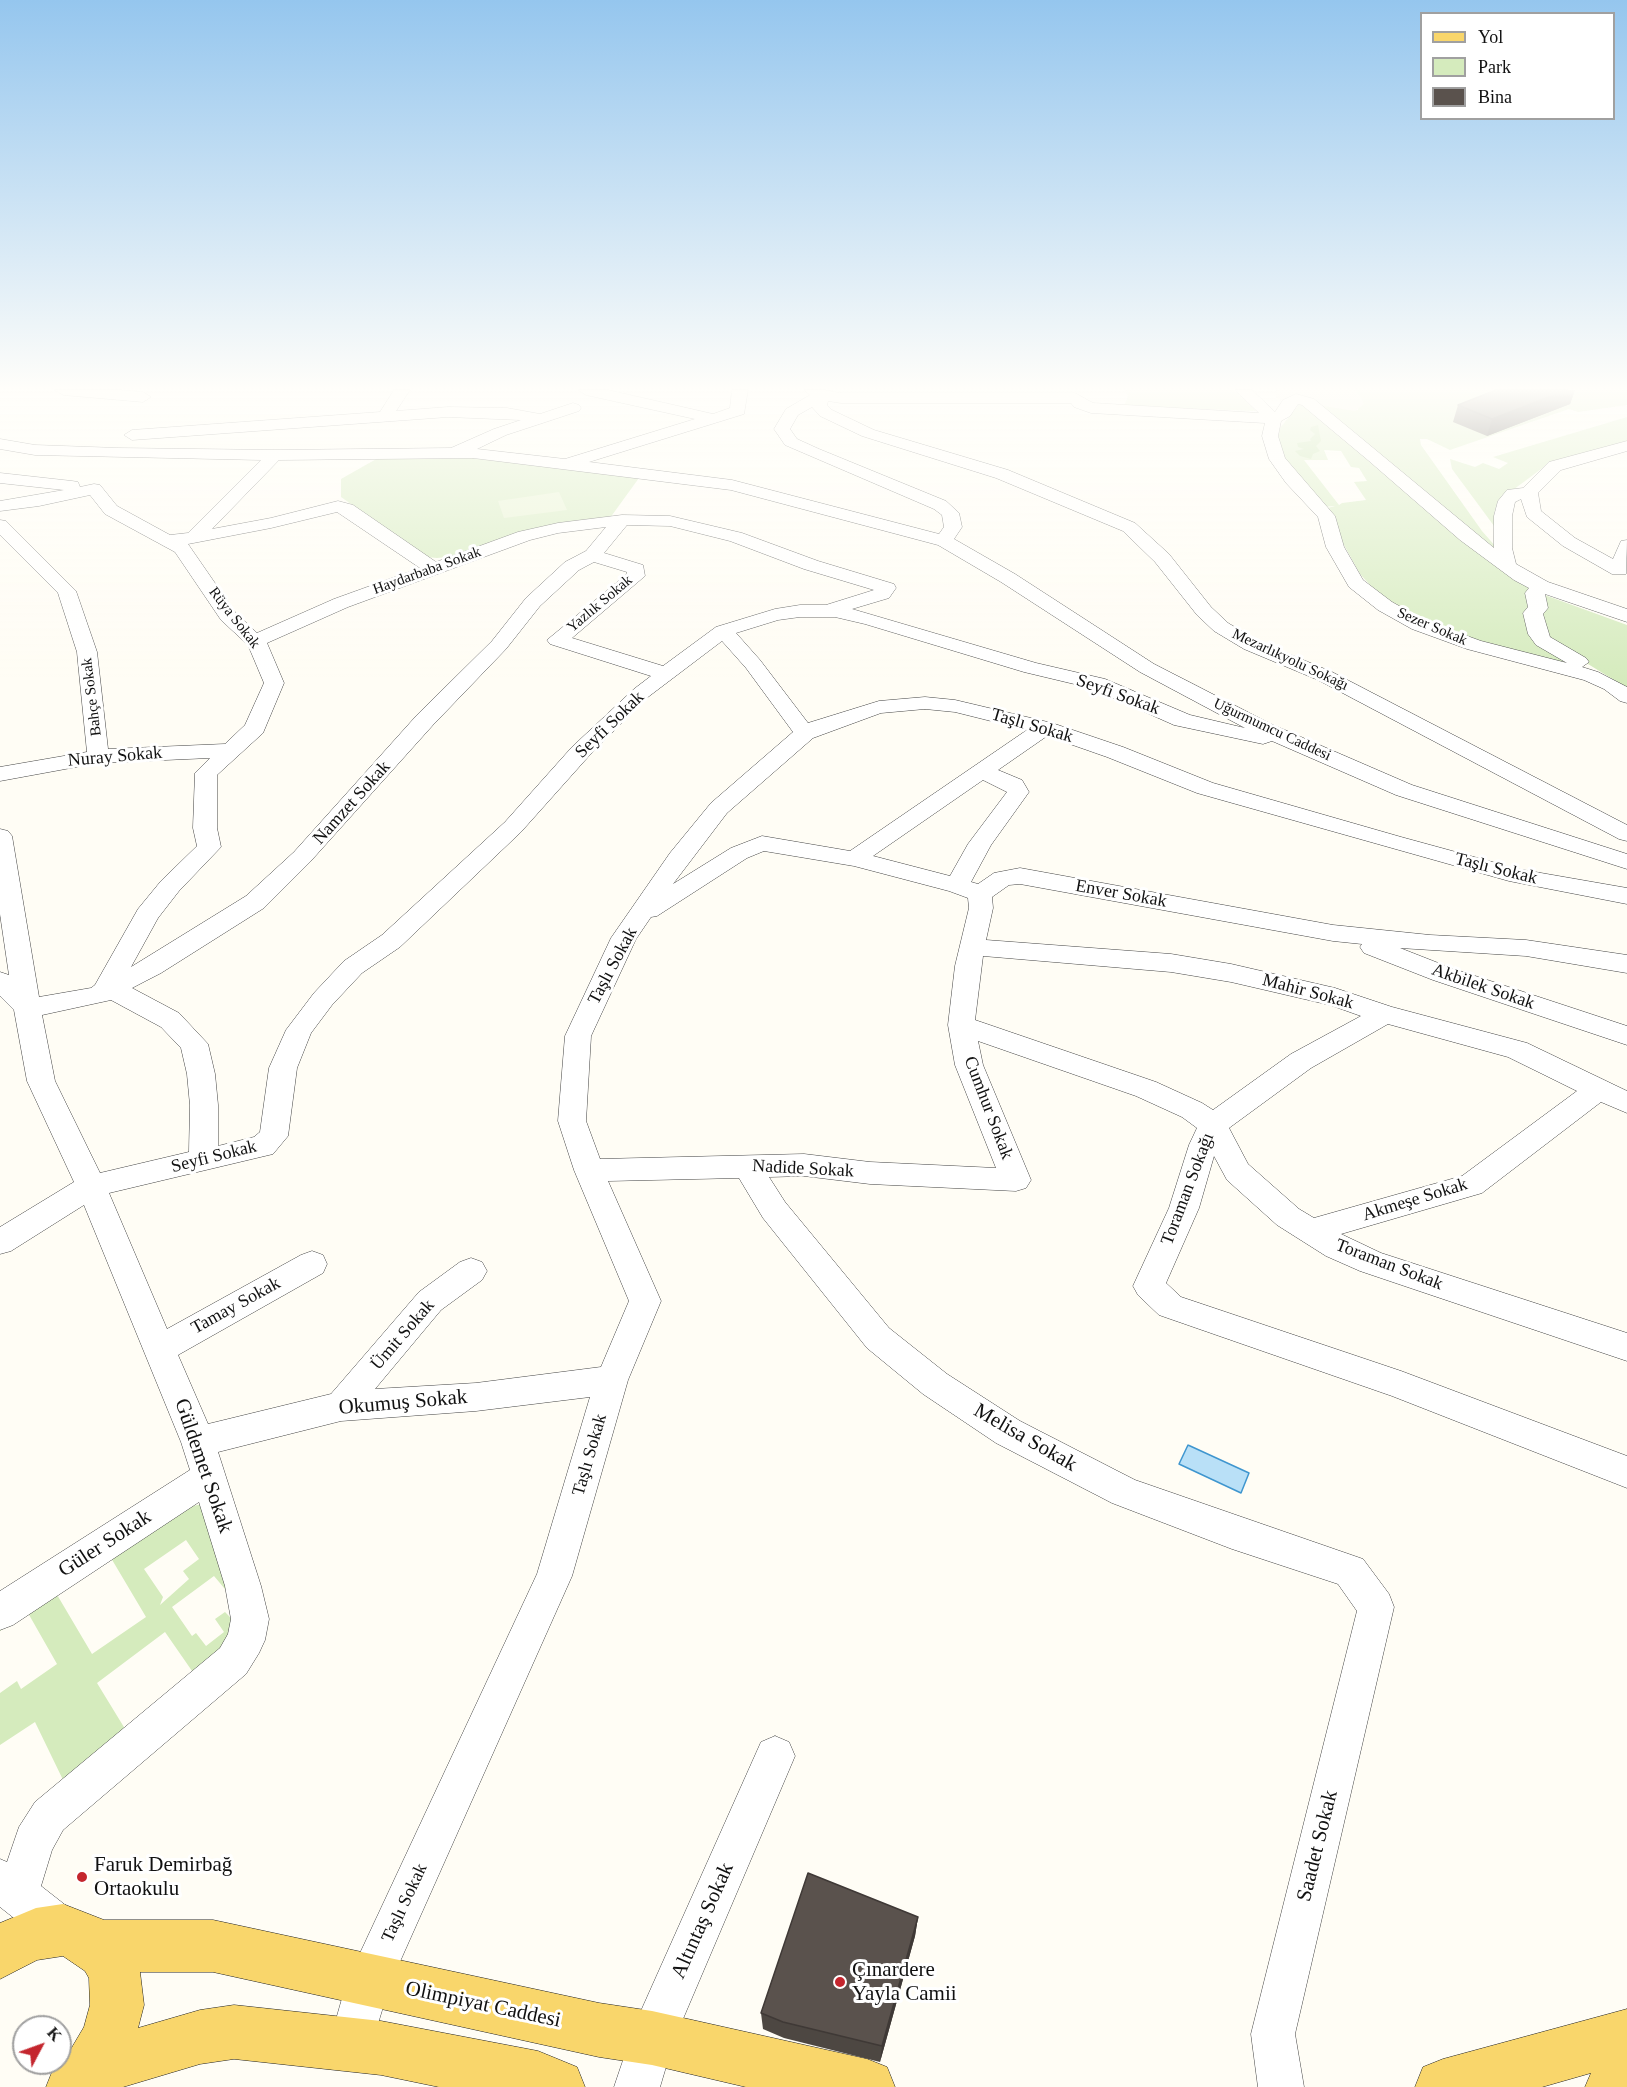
<!DOCTYPE html>
<meta charset="utf-8">
<style>
body{margin:0}
#map{position:relative;width:1627px;height:2087px;overflow:hidden;background:#fffdf5;font-family:"Times New Roman",serif}
canvas{display:block}
.legend{position:absolute;left:1420px;top:12px;width:195px;height:108px;box-sizing:border-box;background:#fff;border:2px solid #a0a0a0;margin:0;padding:8px 10px;list-style:none;font-size:18px;color:#111}
.legend li{display:flex;align-items:center;gap:12px;height:30px}
.legend b{width:30px;border:2px solid #a0a0a0}
.north{position:absolute;left:12px;top:2015px;width:60px;height:60px;box-sizing:border-box;background:#fff;border:2px solid #a0a0a0;border-radius:50%;rotate:49deg;font-size:16px;font-weight:700;line-height:24px;text-align:center;color:#111}
.north::after{content:'';display:block;margin:auto;width:21px;height:27px;background:#c4262e;clip-path:polygon(50% 0,100% 100%,50% 72%,0 100%)}
</style>
<div id="map">
<canvas width="1627" height="2087"></canvas>
<ul class="legend">
<li><b style="height:8px;background:#f9d66b"></b>Yol</li>
<li><b style="height:16px;background:#d5ebbd"></b>Park</li>
<li><b style="height:16px;background:#5a524d"></b>Bina</li>
</ul>
<div class="north">K</div>
</div>
<script>
const context = document.querySelector('canvas').getContext('2d');
context.lineJoin = 'round';
function paint(path, color) { context.fillStyle = color; context.fill(path, 'evenodd'); }
const poly = rows => new Path2D(rows.map(r => 'M' + r).join(''));
function trace(path, color, width, dash) { context.strokeStyle = color; context.lineWidth = width; context.lineCap = dash ? 'butt' : 'round'; context.setLineDash(dash || []); context.stroke(path); }
function drawText(font, color, halo, rows, align = 'center') {
  context.font = font + ' "Times New Roman",serif'; context.lineWidth = 6; context.setLineDash([]); context.textBaseline = 'middle'; context.strokeStyle = halo; context.fillStyle = color; for (const [text, x, y, turn = 0] of rows) {
    context.save(); context.translate(x, y); context.rotate((+turn || 0) * Math.PI / 180); context.textAlign = isNaN(turn) ? turn : align; if (halo) context.strokeText(text, 0, 0); context.fillText(text, 0, 0); context.restore();
  }
}
paint(poly([
 [1124,390,1234,390,1256,411,1124,406,1128,396],
 [1354,390,1627,390,1627,405,1578,412,1569,409,1450,450,1427,439,1420,439,1421,445,1482,531,1497,548,1495,551,1318,405,1358,410,1360,396],
 [1300,403,1529,588,1534,638,1582,669,1470,638,1406,610,1379,595,1360,574,1324,509,1335,506,1322,507,1283,458,1277,443,1280,428],
 [1324,450,1341,451,1351,467,1359,468,1367,481,1354,482,1366,500,1342,503,1339,505,1304,460,1328,460],
 [1627,417,1627,442,1548,464,1498,501,1494,513,1497,530,1452,469,1450,459,1475,467,1483,463,1499,469,1508,463,1493,457],
 [474,455,639,478,610,518,527,531,447,557,437,558,426,557,341,497,341,479,378,458],
 [1542,594,1627,625,1627,688,1549,640,1539,615],
 [203,1504,230,1595,214,1576,172,1607,192,1636,196,1633,206,1646,224,1632,215,1619,225,1612,239,1626,199,1681,165,1632,97,1683,130,1737,65,1784,35,1722,0,1745,0,1693,17,1681,21,1689,57,1664,28,1613,0,1631,0,1622,56,1593,92,1654,146,1617,111,1558,193,1506],
 [186,1540,199,1559,183,1571,189,1579,160,1605,163,1597,144,1569]
]), '#d5ebbd');
paint(poly([
 [1318,425,1321,441,1316,446,1320,451,1313,454,1311,459,1300,456,1295,451,1304,449,1298,447,1297,443,1311,441,1310,439,1315,434,1310,430,1311,427]
]), '#b9dc9c');
paint(poly([
 [559,492,567,510,504,518,498,501]
]), '#e6f2cf');
paint(poly([
 [1277,390,1354,390,1360,396,1364,404,1355,411,1318,405,1296,399,1289,403,1276,398]
]), '#f1ede2');
const water = poly([
 [1188,1445,1249,1473,1241,1493,1179,1464,1188,1445]
]);
paint(water, '#b9e0f7');
trace(water, '#3f96cf', 1.5);
const minor = poly([
 [55,390,119,390,143,392,151,397,143,402,63,395,55,390],
 [394,390,410,390,396,411,448,407,507,408,540,414,573,403,579,405,581,408,579,411,506,435,477,449,565,459,695,419,586,395,578,390,608,390,713,414,730,408,732,390,748,390,744,414,589,462,732,480,939,534,944,527,942,515,934,509,785,445,774,429,786,409,810,395,804,390,825,390,841,393,1075,393,1093,403,1259,413,1235,390,1252,390,1275,412,1283,400,1296,394,1314,399,1494,548,1494,516,1498,501,1507,490,1523,488,1549,462,1627,441,1627,451,1561,470,1538,493,1541,511,1575,538,1613,559,1621,541,1627,540,1626,574,1612,574,1563,546,1527,517,1521,499,1515,502,1512,516,1512,548,1516,564,1548,582,1627,609,1627,622,1545,594,1548,608,1543,614,1550,637,1586,658,1589,662,1582,667,1598,672,1627,687,1627,703,1620,701,1604,689,1584,680,1467,649,1412,629,1378,610,1349,587,1326,547,1318,517,1286,483,1269,459,1262,436,1265,423,1091,413,1074,407,1071,403,841,403,828,401,827,405,832,410,874,430,1008,470,1135,523,1169,554,1211,607,1228,623,1258,641,1332,672,1627,825,1627,841,1619,839,1318,680,1244,649,1214,631,1197,615,1155,562,1123,531,996,478,862,436,820,416,812,407,798,415,790,429,797,439,819,449,946,501,959,513,962,527,954,539,1015,574,1154,664,1271,724,1412,785,1627,854,1627,869,1396,795,1272,741,1263,744,1174,725,1091,688,1024,672,865,624,835,617,800,617,778,620,736,633,760,660,808,723,879,701,925,697,955,700,1052,723,1123,747,1213,783,1401,837,1518,869,1627,888,1627,904,1509,881,1197,793,1107,757,1047,736,998,770,1022,780,1029,792,991,845,971,882,978,884,994,873,1020,868,1333,925,1430,935,1526,940,1627,955,1627,973,1526,956,1400,948,1451,968,1627,1026,1627,1045,1433,980,1364,953,1360,947,1362,944,1333,941,1020,884,1009,885,992,897,993,908,986,940,1171,954,1231,964,1335,988,1392,1007,1527,1043,1627,1091,1627,1113,1601,1102,1482,1193,1341,1234,1381,1253,1627,1333,1627,1361,1360,1271,1326,1256,1277,1225,1227,1180,1214,1156,1199,1208,1166,1283,1181,1297,1401,1371,1627,1456,1627,1488,1392,1396,1159,1315,1138,1295,1133,1286,1169,1208,1189,1145,1197,1128,1182,1117,1136,1096,978,1041,983,1065,1031,1180,1026,1188,1016,1191,870,1184,804,1176,769,1177,785,1202,889,1328,947,1374,1020,1421,1135,1480,1363,1559,1389,1594,1394,1607,1295,2034,1304,2087,1258,2087,1251,2034,1357,1611,1338,1584,1232,1549,1112,1503,996,1443,923,1394,867,1348,763,1218,739,1178,608,1181,661,1301,628,1380,572,1576,390,1984,367,2060,351,2066,335,2060,329,2044,347,1981,537,1574,590,1397,476,1411,341,1421,218,1452,261,1586,269,1619,265,1640,259,1653,246,1674,63,1830,52,1850,41,1886,78,1915,84,1930,78,1945,63,1951,48,1945,0,1907,0,1859,7,1862,19,1827,35,1802,220,1648,228,1634,231,1619,225,1586,199,1502,13,1625,0,1630,0,1591,190,1470,181,1442,84,1205,11,1251,0,1254,0,1227,74,1182,27,1081,14,1010,0,996,0,972,9,975,0,914,0,829,8,831,12,836,39,997,91,988,95,985,138,909,161,881,197,846,193,828,195,773,210,758,98,763,0,781,0,767,87,752,77,652,58,593,0,535,0,520,6,521,76,591,97,652,108,749,225,744,245,725,264,683,248,645,221,620,175,552,105,514,90,495,39,506,0,511,0,501,64,490,0,483,0,473,72,481,78,482,80,487,94,484,100,485,117,506,170,535,188,533,261,460,35,455,0,449,0,439,35,445,118,448,275,450,451,448,494,429,521,420,448,417,132,440,124,435,132,430,380,412,394,390],
 [1298,404,1302,405,1369,461,1460,540,1514,580,1529,588,1525,593,1528,607,1523,613,1528,634,1536,645,1567,663,1481,641,1426,621,1392,602,1363,580,1344,547,1335,516,1285,458,1278,436,1281,421,1290,416,1298,404],
 [473,458,731,490,938,545,1001,582,1140,672,1245,728,1190,715,1105,679,1036,663,852,609,889,598,896,588,894,584,818,561,742,533,670,516,622,515,558,523,518,532,436,562,353,505,338,501,271,518,212,529,279,460,473,458],
 [337,512,420,568,334,599,257,633,235,612,188,544,271,528,337,512],
 [627,525,670,526,730,541,804,569,874,590,826,605,800,605,775,609,716,627,663,666,572,638,645,576,643,565,604,553,627,525],
 [606,527,586,551,565,562,526,598,492,641,417,715,294,852,246,896,131,967,158,918,179,891,221,847,217,828,217,775,263,733,284,683,267,643,348,607,530,540,558,533,606,527],
 [594,562,627,572,627,574,547,640,550,644,651,676,634,689,572,747,505,822,382,935,344,961,314,993,286,1030,269,1068,260,1132,254,1137,218,1146,218,1105,215,1074,208,1044,179,1013,132,988,161,973,264,908,310,862,433,725,506,649,540,606,579,570,594,562],
 [722,641,746,668,793,732,711,803,670,853,611,938,565,1036,558,1121,574,1170,629,1301,601,1367,476,1383,375,1389,441,1310,482,1280,487,1271,482,1262,471,1258,460,1262,419,1292,331,1394,208,1424,178,1355,323,1273,327,1264,323,1255,312,1251,301,1255,167,1329,109,1193,273,1154,288,1136,297,1068,311,1033,332,1005,362,973,400,947,521,832,588,757,648,697,722,641],
 [925,709,955,712,1027,730,850,851,762,836,731,848,673,884,727,813,813,738,881,713,925,709],
 [983,780,1007,792,968,844,950,876,873,856,983,780],
 [764,851,854,866,949,891,968,898,969,908,955,966,948,1025,955,1065,996,1168,870,1162,804,1154,600,1159,586,1121,591,1036,636,939,651,917,657,916,747,858,764,851],
 [983,956,1171,972,1231,982,1330,1005,1361,1016,1291,1054,1213,1110,1202,1103,1156,1082,975,1020,983,956],
 [111,1000,161,1027,181,1048,187,1074,190,1105,189,1152,100,1173,55,1081,42,1015,111,1000],
 [1388,1024,1508,1057,1577,1091,1462,1176,1314,1218,1299,1209,1248,1164,1229,1128,1311,1068,1388,1024],
 [775,1736,789,1742,795,1756,674,2040,660,2087,614,2087,636,2022,761,1742,775,1736]
]);
const major = poly([
 [63,1904,104,1920,213,1920,599,2003,652,2011,867,2059,887,2067,895,2087,746,2087,652,2065,599,2057,213,1972,140,1972,144,2005,138,2028,200,2010,234,2005,381,2021,538,2051,577,2067,585,2087,439,2087,381,2075,234,2059,200,2064,123,2087,46,2087,54,2067,71,2049,84,2027,90,2005,89,1978,85,1971,63,1956,37,1960,0,1979,0,1923,36,1908,63,1904],
 [1627,2009,1627,2087,1585,2087,1591,2073,1542,2087,1415,2087,1423,2067,1443,2059,1627,2009]
]);
trace(minor, '#444', 1);
trace(major, '#222', 1);
paint(minor, '#fff');
paint(major, '#f9d66b');
paint(poly([
 [1496,390,1575,390,1570,404,1487,436,1453,422,1458,405],
 [918,1917,915,1936,880,2062,784,2038,763,2029,761,2013]
]), '#4d4742');
paint(poly([
 [1567,390,1575,390,1570,404,1487,436,1492,419],
 [918,1917,915,1936,880,2062,882,2046]
]), '#3f3936');
const building = poly([
 [1496,390,1567,390,1492,419,1458,405,1496,390],
 [808,1873,918,1917,882,2046,783,2022,761,2013,808,1873]
]);
paint(building, '#5a524d');
trace(building, '#3f3936', 1.5);
const sky = context.createLinearGradient(0, 0, 0, 682);
sky.addColorStop(0, '#95c6ee');
sky.addColorStop(0.57, '#fffefa');
sky.addColorStop(1, '#fffefa00');
context.fillStyle = sky;
context.fillRect(0, 0, 1627, 682);
for (const [x, y, r, color] of [
 [82,1877,6,"#c4262e"],
 [840,1982,6,"#c4262e"]
]) { const dot = new Path2D(); dot.arc(x, y, r, 0, 2 * Math.PI); context.fillStyle = color; context.fill(dot); trace(dot, '#fff', 2); }
drawText('15px', '#111', '#fff', [
 ["Haydarbaba Sokak",427,571,-20],
 ["Yazlık Sokak",600,604,-40],
 ["Rüya Sokak",234,618,52],
 ["Sezer Sokak",1432,627,23],
 ["Mezarlıkyolu Sokağı",1290,660,25],
 ["Bahçe Sokak",92,697,-97],
 ["Uğurmumcu Caddesi",1272,730,25]
]);
drawText('18px', '#111', '#fff', [
 ["Seyfi Sokak",1118,695,20],
 ["Seyfi Sokak",610,725,-44],
 ["Taşlı Sokak",1032,726,16],
 ["Nuray Sokak",115,757,-5],
 ["Namzet Sokak",352,803,-48],
 ["Taşlı Sokak",1496,869,14],
 ["Enver Sokak",1121,894,10],
 ["Taşlı Sokak",613,966,-62],
 ["Akbilek Sokak",1483,987,19],
 ["Mahir Sokak",1308,992,15],
 ["Cumhur Sokak",988,1108,69],
 ["Seyfi Sokak",214,1157,-14],
 ["Nadide Sokak",803,1169,3],
 ["Toraman Sokağı",1188,1189,-69],
 ["Akmeşe Sokak",1415,1200,-17],
 ["Toraman Sokak",1389,1265,21],
 ["Tamay Sokak",236,1306,-29],
 ["Ümit Sokak",403,1335,-49],
 ["Taşlı Sokak",590,1455,-74],
 ["Taşlı Sokak",405,1903,-65]
]);
drawText('21px', '#111', '#fff', [
 ["Okumuş Sokak",403,1403,-5],
 ["Melisa Sokak",1025,1438,30],
 ["Güldemet Sokak",203,1466,71],
 ["Güler Sokak",105,1544,-33],
 ["Saadet Sokak",1318,1846,-76],
 ["Altıntaş Sokak",703,1921,-66],
 ["Olimpiyat Caddesi",483,2005,12]
]);
drawText('21px', '#111', '#fff', [
 ["Faruk Demirbağ",94,1865],
 ["Ortaokulu",94,1889],
 ["Çınardere",852,1970],
 ["Yayla Camii",852,1994]
], 'left');
</script>
